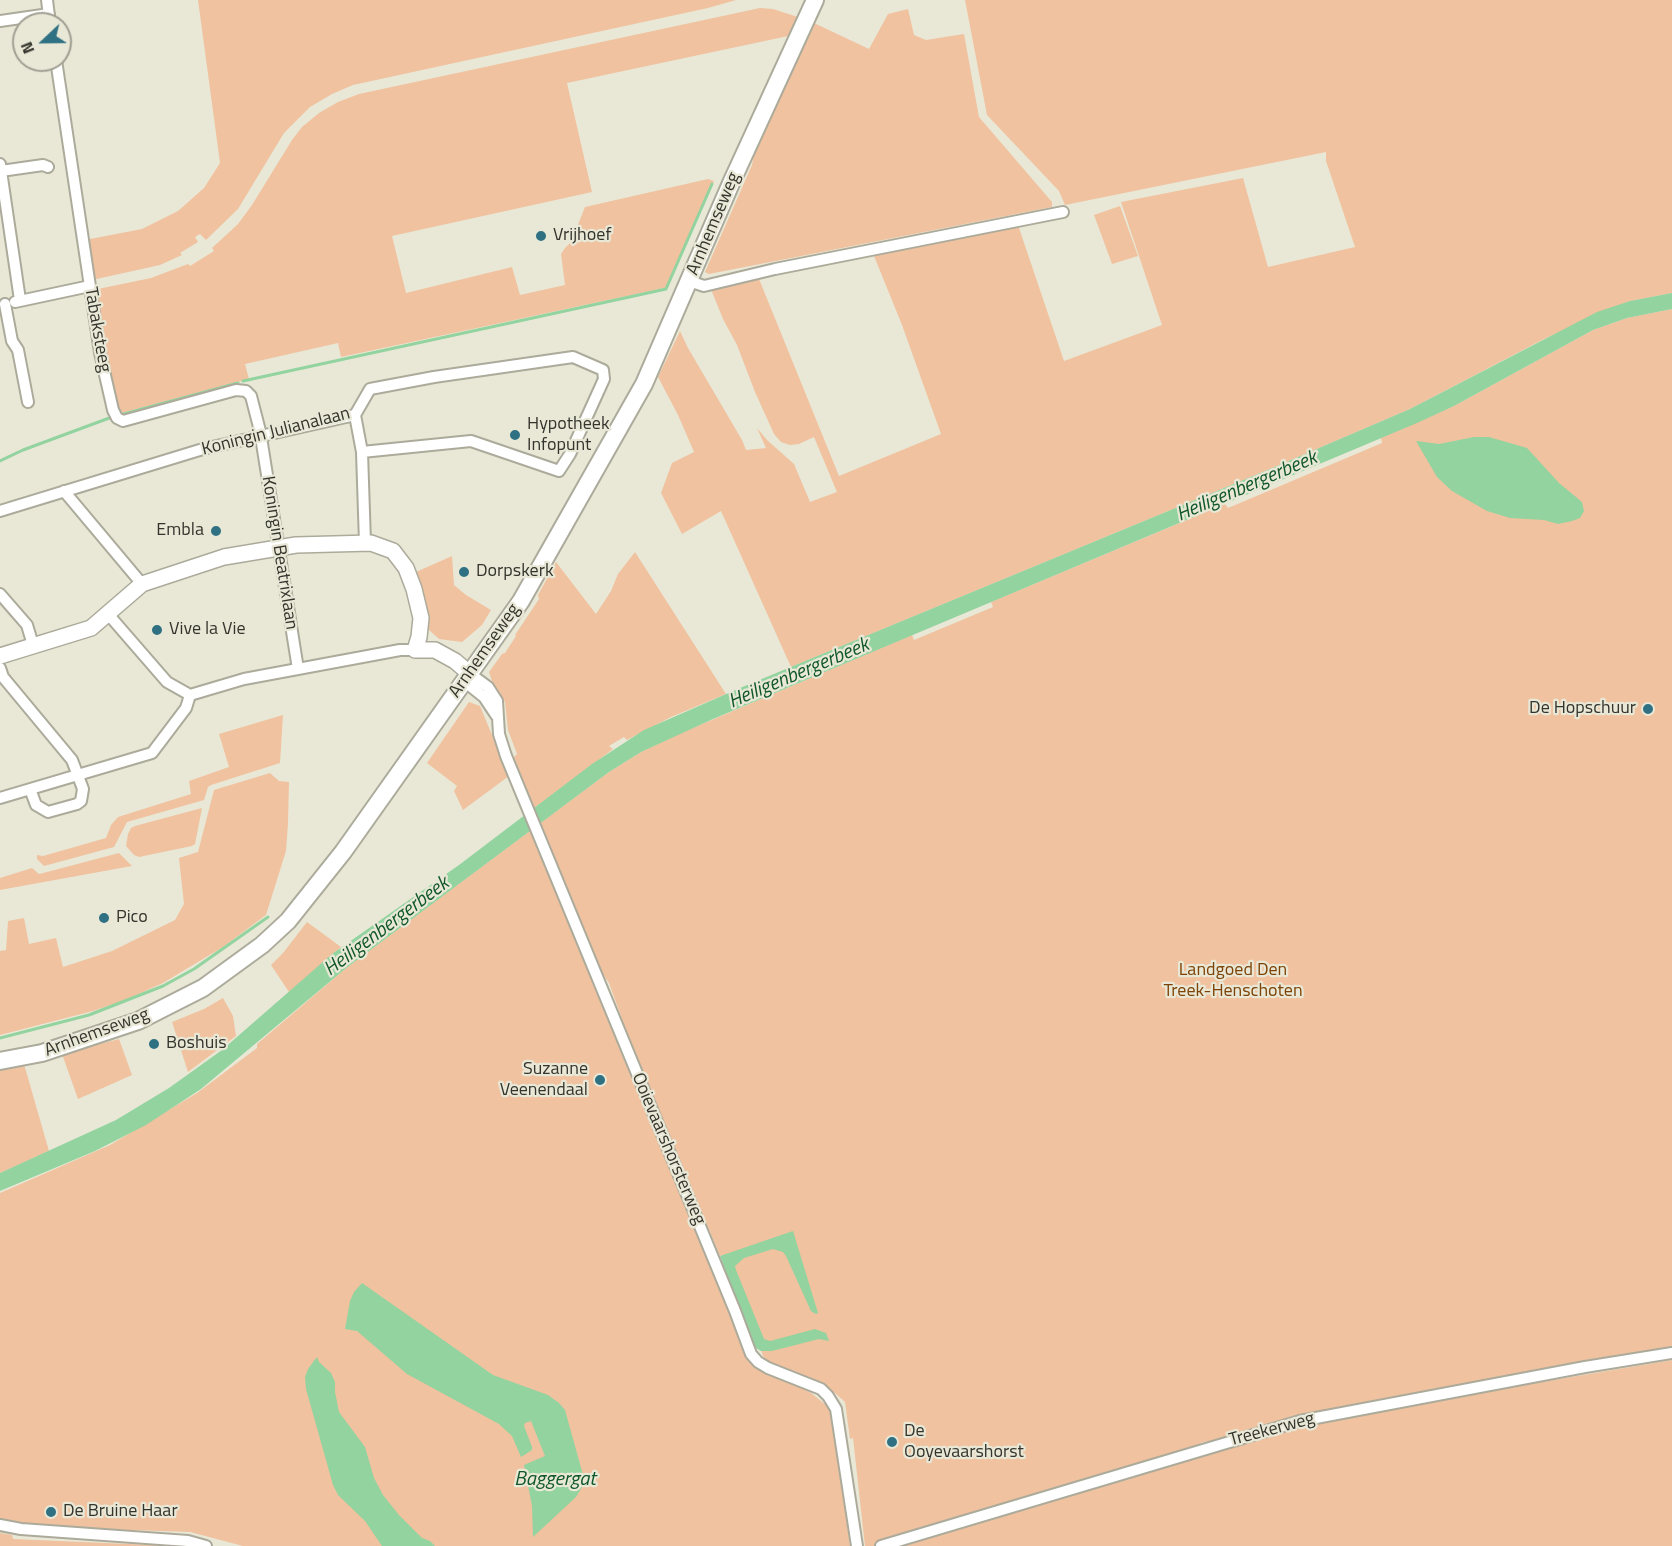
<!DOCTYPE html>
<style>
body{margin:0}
#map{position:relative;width:1672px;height:1546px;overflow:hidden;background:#e9e8d7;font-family:"Titillium Web",sans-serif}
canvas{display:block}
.north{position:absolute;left:12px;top:12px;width:60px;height:60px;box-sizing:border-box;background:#e9e8d7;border:2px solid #a1a093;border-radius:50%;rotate:248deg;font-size:16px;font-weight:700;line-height:24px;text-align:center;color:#34342d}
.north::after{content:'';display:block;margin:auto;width:21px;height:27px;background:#2f7183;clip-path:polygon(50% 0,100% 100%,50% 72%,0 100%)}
</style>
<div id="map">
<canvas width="1672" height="1546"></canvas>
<div class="north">N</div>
</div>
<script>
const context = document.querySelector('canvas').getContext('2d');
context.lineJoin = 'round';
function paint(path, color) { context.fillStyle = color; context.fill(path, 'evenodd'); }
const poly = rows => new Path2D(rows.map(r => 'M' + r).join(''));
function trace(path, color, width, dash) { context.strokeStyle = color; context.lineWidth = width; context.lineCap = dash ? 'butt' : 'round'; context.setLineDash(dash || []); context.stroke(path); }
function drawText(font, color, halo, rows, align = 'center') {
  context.font = font + ' "Titillium Web",sans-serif'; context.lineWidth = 4.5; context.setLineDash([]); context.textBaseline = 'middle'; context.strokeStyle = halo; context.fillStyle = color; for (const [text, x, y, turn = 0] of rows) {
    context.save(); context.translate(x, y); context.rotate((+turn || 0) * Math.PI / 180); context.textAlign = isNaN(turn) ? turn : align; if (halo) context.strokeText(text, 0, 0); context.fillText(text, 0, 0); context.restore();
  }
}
paint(poly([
 [198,0,736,0,708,8,353,85,332,94,310,107,284,133,238,209,206,240,200,234,195,237,198,242,180,253,182,255,160,265,92,280,85,240,142,229,178,211,204,188,220,163],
 [965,0,1672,0,1672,293,1630,301,1544,339,1410,409,1270,469,791,667,721,511,682,534,661,493,672,463,694,452,678,415,658,377,680,331,688,348,742,440,746,450,766,448,757,428,767,440,794,464,810,502,837,492,814,437,799,444,790,445,781,442,774,434,755,392,737,345,723,319,708,282,757,274,839,476,941,434,902,325,872,251,1017,222,1064,361,1162,325,1121,202,1243,178,1268,267,1355,247,1326,161,1326,152,1065,205,1059,191,987,115],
 [760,8,773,9,801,18,793,35,567,83,592,192,392,236,406,293,512,267,520,295,565,285,561,254,565,248,571,242,585,207,708,179,714,181,668,282,669,287,341,357,338,343,245,364,249,379,205,391,122,413,116,404,111,391,93,290,151,278,188,264,190,266,214,251,212,248,238,224,252,205,292,140,302,127,319,113,338,102,359,94],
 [908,9,914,35,926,40,964,34,979,117,1052,202,1052,207,709,274,705,272,752,165,755,149,814,23,869,49,888,14],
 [1120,206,1138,256,1112,264,1094,215],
 [1672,309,1672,1350,1433,1389,1315,1412,1209,1444,1208,1441,1200,1443,1201,1446,874,1546,865,1546,853,1438,850,1439,845,1402,835,1393,768,1361,763,1356,728,1254,720,1256,628,1036,609,983,600,970,539,824,609,772,641,752,681,733,912,635,914,640,993,607,991,602,1225,504,1228,508,1382,443,1381,438,1454,406,1593,330,1627,318],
 [635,552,726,694,671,717,627,740,624,737,609,746,613,749,533,809,514,757,517,754,508,730,505,702,492,681,489,672,502,654,505,653,516,636,515,635,539,599,538,595,556,562,596,614,611,591,618,574],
 [452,556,454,585,466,595,491,610,482,625,462,642,439,639,428,629,416,572],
 [469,702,480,706,509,776,463,810,454,791,457,786,427,763],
 [283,715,280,763,211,785,208,787,204,800,127,822,114,847,44,866,37,859,37,855,43,856,106,838,111,825,118,817,191,794,189,781,229,767,219,734],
 [270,773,279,781,289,782,288,823,286,851,266,915,223,947,163,983,125,1000,93,1011,0,1035,0,951,6,950,8,921,24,918,29,944,56,938,63,967,112,951,175,920,184,904,179,858,198,852,214,790],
 [202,808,195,844,192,846,139,857,134,855,126,846,128,834,131,828,135,826],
 [531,830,625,1062,740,1337,755,1362,811,1393,831,1409,850,1546,243,1546,190,1532,132,1530,132,1534,109,1532,109,1529,84,1528,82,1531,17,1524,0,1520,0,1193,110,1145,197,1093,257,1048,257,1044,345,969],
 [119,853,132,866,0,890,0,878,32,868,39,874,47,872],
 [307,922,341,947,289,992,271,965,283,953],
 [223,998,233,1016,236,1036,188,1072,172,1022,204,1009],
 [119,1039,132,1075,78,1099,62,1054],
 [24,1064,49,1151,0,1173,0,1067],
 [1672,1360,1672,1546,902,1546,1265,1436,1321,1422,1418,1403],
 [0,1533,12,1535,13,1539,174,1546,0,1546]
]), '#f0c29f');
paint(poly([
 [1672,293,1672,309,1627,318,1593,330,1454,406,1417,423,713,719,641,752,609,772,345,969,201,1089,146,1125,95,1151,0,1191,0,1173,116,1120,169,1088,222,1050,332,954,459,865,592,764,644,730,740,688,1270,469,1410,409,1597,312,1630,301],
 [1474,437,1489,437,1527,448,1559,483,1582,502,1584,511,1580,518,1572,521,1558,524,1544,520,1510,518,1487,511,1452,491,1437,477,1416,441,1439,444],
 [793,1231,818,1313,816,1314,811,1311,786,1256,783,1252,773,1249,744,1258,735,1266,736,1270,764,1339,770,1341,815,1329,826,1333,829,1341,819,1339,772,1351,761,1351,756,1348,750,1336,720,1256],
 [362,1283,493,1375,548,1395,559,1403,565,1410,585,1482,576,1497,533,1537,532,1506,524,1465,545,1456,531,1421,525,1423,524,1426,532,1447,532,1450,521,1457,512,1436,499,1424,407,1374,357,1331,345,1329,350,1301,354,1292],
 [317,1357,319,1362,331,1373,335,1382,335,1392,339,1412,365,1447,374,1478,383,1495,399,1515,422,1538,430,1541,435,1546,382,1546,365,1521,338,1495,333,1485,306,1389,305,1377,308,1369]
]), '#92d39f');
trace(poly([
 [243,381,666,289,712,184],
 [120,415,238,383],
 [0,461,23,450,112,417],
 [0,1038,89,1015,163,986,194,969,268,917]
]), '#92d39f', 3);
const street = poly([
 [47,0,50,24],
 [0,21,49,14],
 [56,60,100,353,113,410,117,418,123,421,236,390,246,391,251,396,260,431,298,669],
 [0,164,20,300],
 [1,171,43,165,48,167],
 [689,281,704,286,775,269,1063,212],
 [15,302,90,286],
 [5,304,12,341,18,350,28,402],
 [355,415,362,452,365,543],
 [64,491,142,584],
 [0,511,203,449,355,415,370,389,434,377,573,357,603,370,604,379,570,454,559,471,471,441,362,452],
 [0,594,27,625,33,645],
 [108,614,167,682,190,695],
 [0,668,3,677,72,760,83,789,81,801,77,804,48,812,36,805,30,789],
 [469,673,488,687,497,701,499,734,506,756,735,1311,751,1354,758,1362,768,1368,821,1389,828,1396,836,1409,857,1546],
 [464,681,484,697,496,715],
 [190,695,244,679,400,650,415,650],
 [0,798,152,753,186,708,190,695],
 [0,1525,21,1529,188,1541,206,1546],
 [881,1546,1300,1421,1585,1367,1672,1353]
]);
const secondary = poly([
 [415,650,435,650,455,661,469,673],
 [0,656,91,628,142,584,224,557,296,545,371,543,393,551,406,568,414,589,421,618,419,637,415,650]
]);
const primary = poly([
 [0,1061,42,1053,138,1021,203,988,262,945,288,921,343,852,521,601,644,384,732,181,815,0]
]);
trace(street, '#acab9b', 14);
trace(secondary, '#acab9b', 18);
trace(primary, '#acab9b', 20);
trace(street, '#fff', 10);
trace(secondary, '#fff', 15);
trace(primary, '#fff', 16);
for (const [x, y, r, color] of [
 [541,236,6,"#2f7183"],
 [515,435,6,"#2f7183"],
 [216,531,6,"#2f7183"],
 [464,572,6,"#2f7183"],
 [157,630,6,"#2f7183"],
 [1648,709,6,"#2f7183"],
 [104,918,6,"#2f7183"],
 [154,1044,6,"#2f7183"],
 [600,1080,6,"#2f7183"],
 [892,1442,6,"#2f7183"],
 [51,1512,6,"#2f7183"]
]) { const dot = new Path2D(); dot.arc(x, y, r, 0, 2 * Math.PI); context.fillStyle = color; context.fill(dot); trace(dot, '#e9e8d7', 2); }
drawText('18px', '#34342d', '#e9e8d7', [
 ["Arnhemseweg",714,224,-67],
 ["Tabaksteeg",97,330,80],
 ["Koningin Julianalaan",276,432,-14],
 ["Koningin Beatrixlaan",279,553,81],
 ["Arnhemseweg",485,651,-55],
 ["Arnhemseweg",97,1033,-20],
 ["Ooievaarshorsterweg",668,1149,67],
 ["Treekerweg",1272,1430,-15]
]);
drawText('18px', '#34342d', '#e9e8d7', [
 ["Vrijhoef",553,236],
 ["Hypotheek",527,425],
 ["Infopunt",527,446],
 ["Embla",204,531,"right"],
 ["Dorpskerk",476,572],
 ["Vive la Vie",169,630],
 ["De Hopschuur",1636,709,"right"],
 ["Pico",116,918],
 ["Boshuis",166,1044],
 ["Suzanne",588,1070,"right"],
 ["Veenendaal",588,1091,"right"],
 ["De",904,1432],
 ["Ooyevaarshorst",904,1453],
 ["De Bruine Haar",63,1512]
], 'left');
drawText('18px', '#7d4306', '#e9e8d7', [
 ["Landgoed Den",1233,971],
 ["Treek-Henschoten",1233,992]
]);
drawText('italic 20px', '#105829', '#e9e8d7', [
 ["Heiligenbergerbeek",1247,487,-23],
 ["Heiligenbergerbeek",799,674,-23],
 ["Heiligenbergerbeek",387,927,-37],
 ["Baggergat",555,1480]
]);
</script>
